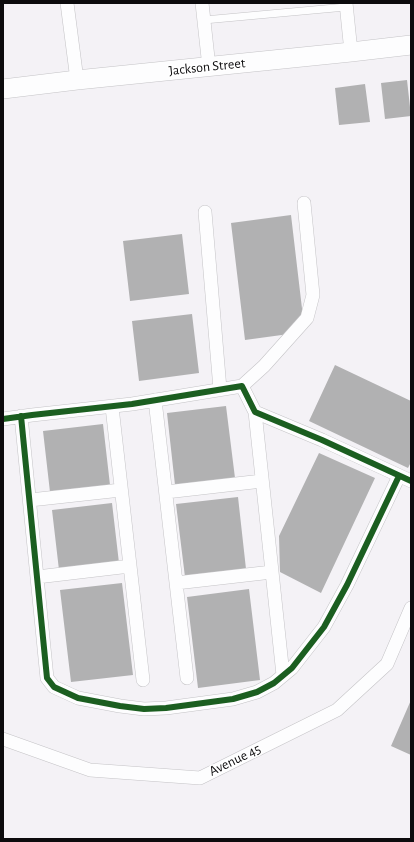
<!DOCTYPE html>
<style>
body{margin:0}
#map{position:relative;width:414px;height:842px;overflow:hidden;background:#f4f2f6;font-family:"Alegreya Sans",sans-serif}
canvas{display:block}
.frame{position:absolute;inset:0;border:4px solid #0c0b0d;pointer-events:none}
</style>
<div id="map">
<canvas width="414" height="842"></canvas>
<div class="frame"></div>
</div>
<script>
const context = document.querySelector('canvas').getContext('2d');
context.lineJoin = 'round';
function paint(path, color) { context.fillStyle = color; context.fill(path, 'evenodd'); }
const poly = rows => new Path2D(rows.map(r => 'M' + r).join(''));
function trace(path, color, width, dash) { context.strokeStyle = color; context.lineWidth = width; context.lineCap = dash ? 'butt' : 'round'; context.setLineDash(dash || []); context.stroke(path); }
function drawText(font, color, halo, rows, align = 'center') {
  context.font = font + ' "Alegreya Sans",sans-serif'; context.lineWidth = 3; context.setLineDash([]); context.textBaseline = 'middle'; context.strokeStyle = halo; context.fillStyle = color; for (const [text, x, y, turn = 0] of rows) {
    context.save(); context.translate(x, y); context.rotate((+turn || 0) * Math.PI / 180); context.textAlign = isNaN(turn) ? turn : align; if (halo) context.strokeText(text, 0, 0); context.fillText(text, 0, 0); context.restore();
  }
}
paint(poly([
 [407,80,411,116,385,119,381,83],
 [365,84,370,122,339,125,335,88],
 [291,215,303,317,289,334,245,340,231,223],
 [182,234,189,294,130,301,123,241],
 [192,314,199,373,139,381,132,321],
 [335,365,411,401,411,462,408,468,309,421],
 [226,406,235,478,175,485,167,413],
 [103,424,110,485,50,492,43,431],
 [319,453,375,478,321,593,280,572,279,536],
 [238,497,246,569,185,577,176,504],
 [112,503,119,563,59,570,52,510],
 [122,583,133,675,71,682,60,590],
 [249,589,260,680,198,688,187,597],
 [411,700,411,755,391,746]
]), '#b1b1b2');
const lane = poly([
 [204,20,346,7]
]);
const street = poly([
 [67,3,77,80],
 [202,3,209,67],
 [346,3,351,52],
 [205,212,220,389],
 [242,386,264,366,307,318,313,295,304,203],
 [155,400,187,678],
 [112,407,143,680],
 [255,412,283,675],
 [21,416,47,678,54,687,78,698,120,706,144,709,166,708,233,699,257,692,274,683,292,668,324,627,347,585,399,476],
 [3,419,32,415,132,404,242,386,255,412,322,440,411,481],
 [166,492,262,481],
 [30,500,121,490],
 [37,577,130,566],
 [176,583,272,572],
 [3,739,90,770,200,778,337,710,387,664,411,608]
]);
const secondary = poly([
 [3,89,77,80,351,52,411,45]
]);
trace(lane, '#c4c3c6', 8);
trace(street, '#c4c3c6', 14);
trace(secondary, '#c4c3c6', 20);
trace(lane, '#fdfdfe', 7);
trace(street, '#fdfdfe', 13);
trace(secondary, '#fdfdfe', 19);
trace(poly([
 [21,416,47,678,54,687,78,698,120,706,144,709,166,708,233,699,257,692,274,683,292,668,324,627,347,585,399,476],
 [3,419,32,415,132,404,242,386,255,412,322,440,411,481]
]), '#1b5e20', 6);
drawText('14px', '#0c0b0d', '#fff', [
 ["Jackson Street",207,67,-6],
 ["Avenue 45",235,760,-26]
]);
</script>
